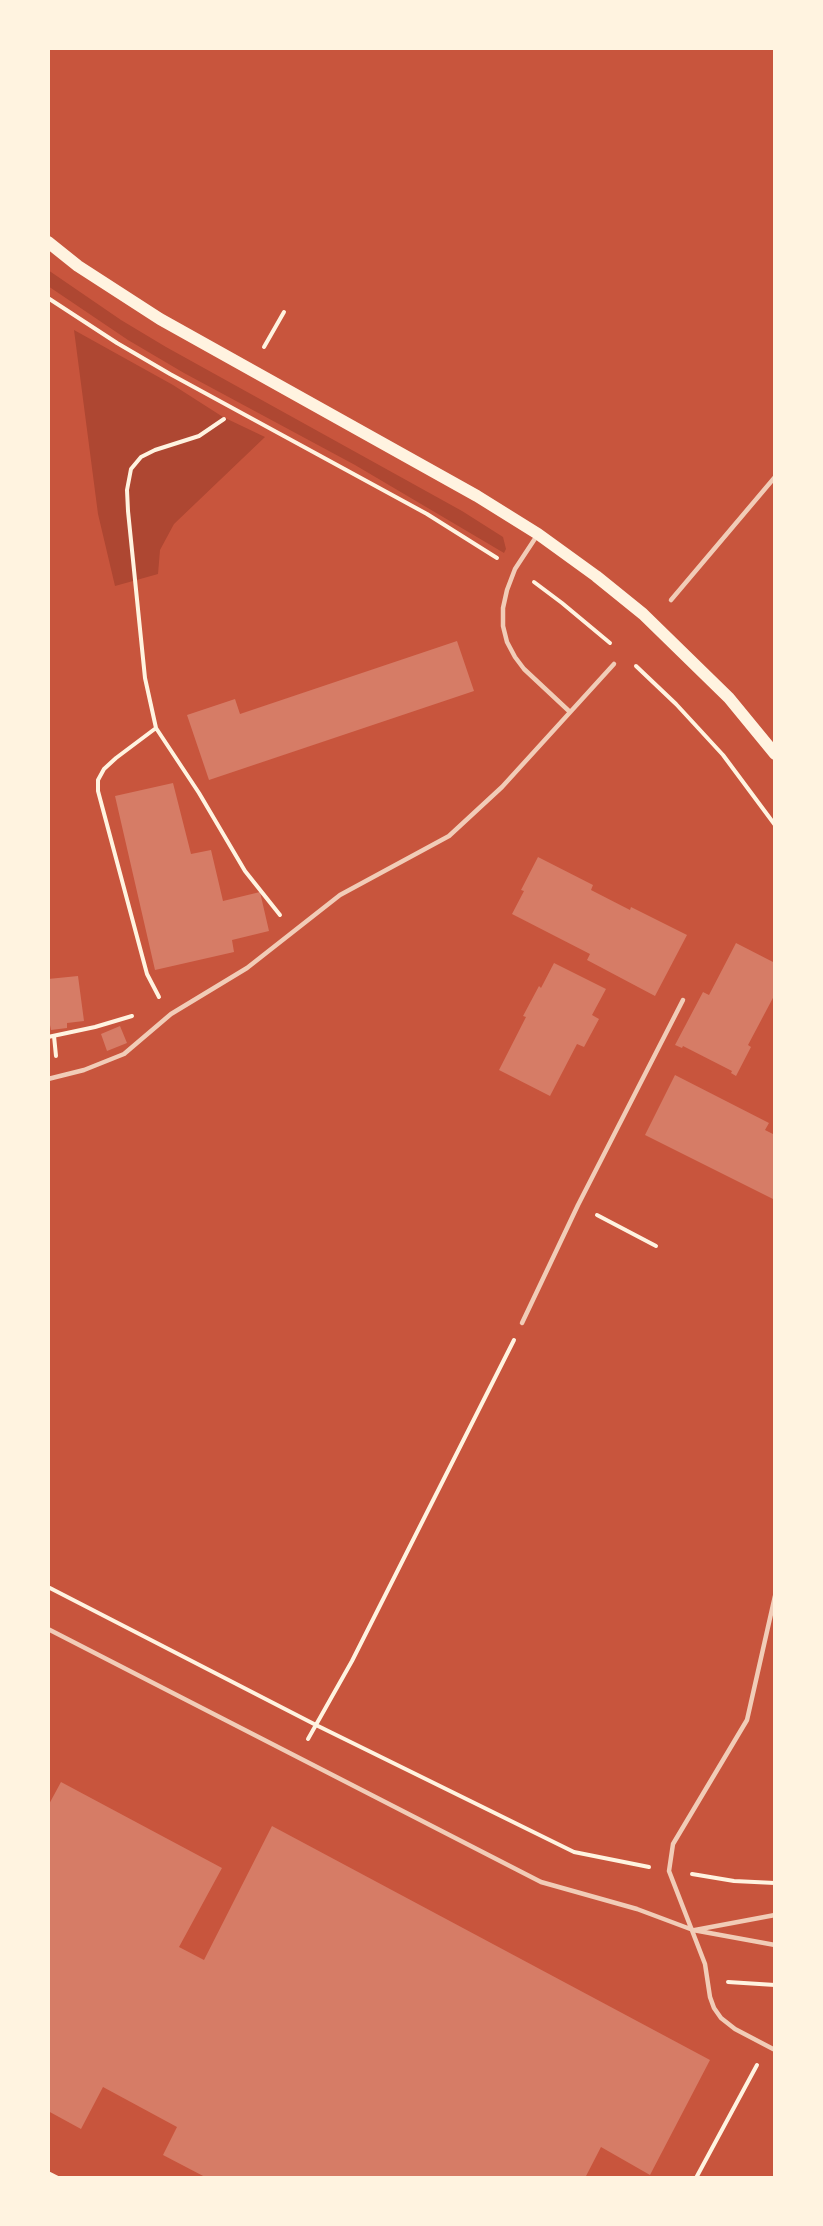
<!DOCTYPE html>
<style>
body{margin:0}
#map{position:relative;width:823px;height:2226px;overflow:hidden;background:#c8553d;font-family:"Exo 2",sans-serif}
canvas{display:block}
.frame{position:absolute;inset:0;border:50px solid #fff3e0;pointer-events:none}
</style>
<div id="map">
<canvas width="823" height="2226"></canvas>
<div class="frame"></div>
</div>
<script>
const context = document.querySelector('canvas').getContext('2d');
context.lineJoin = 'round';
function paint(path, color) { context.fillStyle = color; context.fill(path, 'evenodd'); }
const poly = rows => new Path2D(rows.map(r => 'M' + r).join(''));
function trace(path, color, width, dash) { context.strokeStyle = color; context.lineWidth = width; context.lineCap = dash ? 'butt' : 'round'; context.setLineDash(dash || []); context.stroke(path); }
paint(poly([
 [48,270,121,320,166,347,462,511,503,537,506,549,504,553,355,465,184,373,128,340,48,286],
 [74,330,173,385,223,417,265,437,174,524,160,550,158,574,115,586,98,514]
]), '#ae4732');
paint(poly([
 [457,641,474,691,209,780,187,715,235,699,240,714],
 [173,783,191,854,211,850,223,901,260,892,269,931,232,940,234,952,155,970,115,796],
 [538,857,593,885,591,890,630,910,631,907,687,935,655,996,587,960,590,954,512,914,524,891,521,890],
 [736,943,775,963,775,994,748,1045,751,1047,736,1076,731,1073,732,1071,683,1046,682,1048,675,1045,703,992,709,995],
 [554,963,606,989,592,1015,599,1019,584,1047,577,1044,550,1096,499,1070,526,1017,523,1016,539,986,541,988],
 [78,976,84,1021,67,1023,67,1028,51,1030,50,1025,48,1025,48,979],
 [120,1026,127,1043,107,1051,101,1034],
 [675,1075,769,1123,765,1130,775,1135,775,1200,645,1135],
 [61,1782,222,1868,179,1947,204,1960,272,1826,710,2060,650,2175,601,2147,585,2178,207,2178,163,2155,177,2127,103,2087,81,2129,48,2111,48,1806]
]), '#d67c66');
trace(poly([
 [48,298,117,343,170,374,427,514,497,558],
 [264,347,284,312],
 [224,419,199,436,155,450,141,457,131,469,127,490,128,511,145,678,156,728,199,793,245,871,280,915],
 [534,582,562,603,610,643],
 [636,666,676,704,723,755,775,825],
 [156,728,116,758,104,769,98,780,98,791,147,974,159,997],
 [54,1036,56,1056],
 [48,1037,95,1027,132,1016],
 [597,1215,656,1246],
 [48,1587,316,1725,574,1852,649,1867],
 [308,1739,352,1661,514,1340],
 [692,1874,734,1881,775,1883],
 [728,1982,775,1985],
 [48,2173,58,2178],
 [696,2178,757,2065]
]), '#fff3e0', 4);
trace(poly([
 [538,534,515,569,507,590,503,608,503,626,507,642,515,657,524,669,570,712],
 [671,600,775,477],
 [48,1079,84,1070,124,1054,171,1014,247,968,340,895,449,836,502,787,614,664],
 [522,1323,578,1205,683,1000],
 [775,1596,747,1720,673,1844,669,1871,705,1964,710,1997,714,2008,721,2018,735,2029,775,2050],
 [48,1629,541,1882,637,1909,693,1930,775,1945],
 [695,1930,775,1915]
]), '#f1ccb7', 4.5);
trace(poly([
 [48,242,78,266,160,319,477,496,538,534,596,576,643,614,729,698,775,754]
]), '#fff3e0', 12);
</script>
